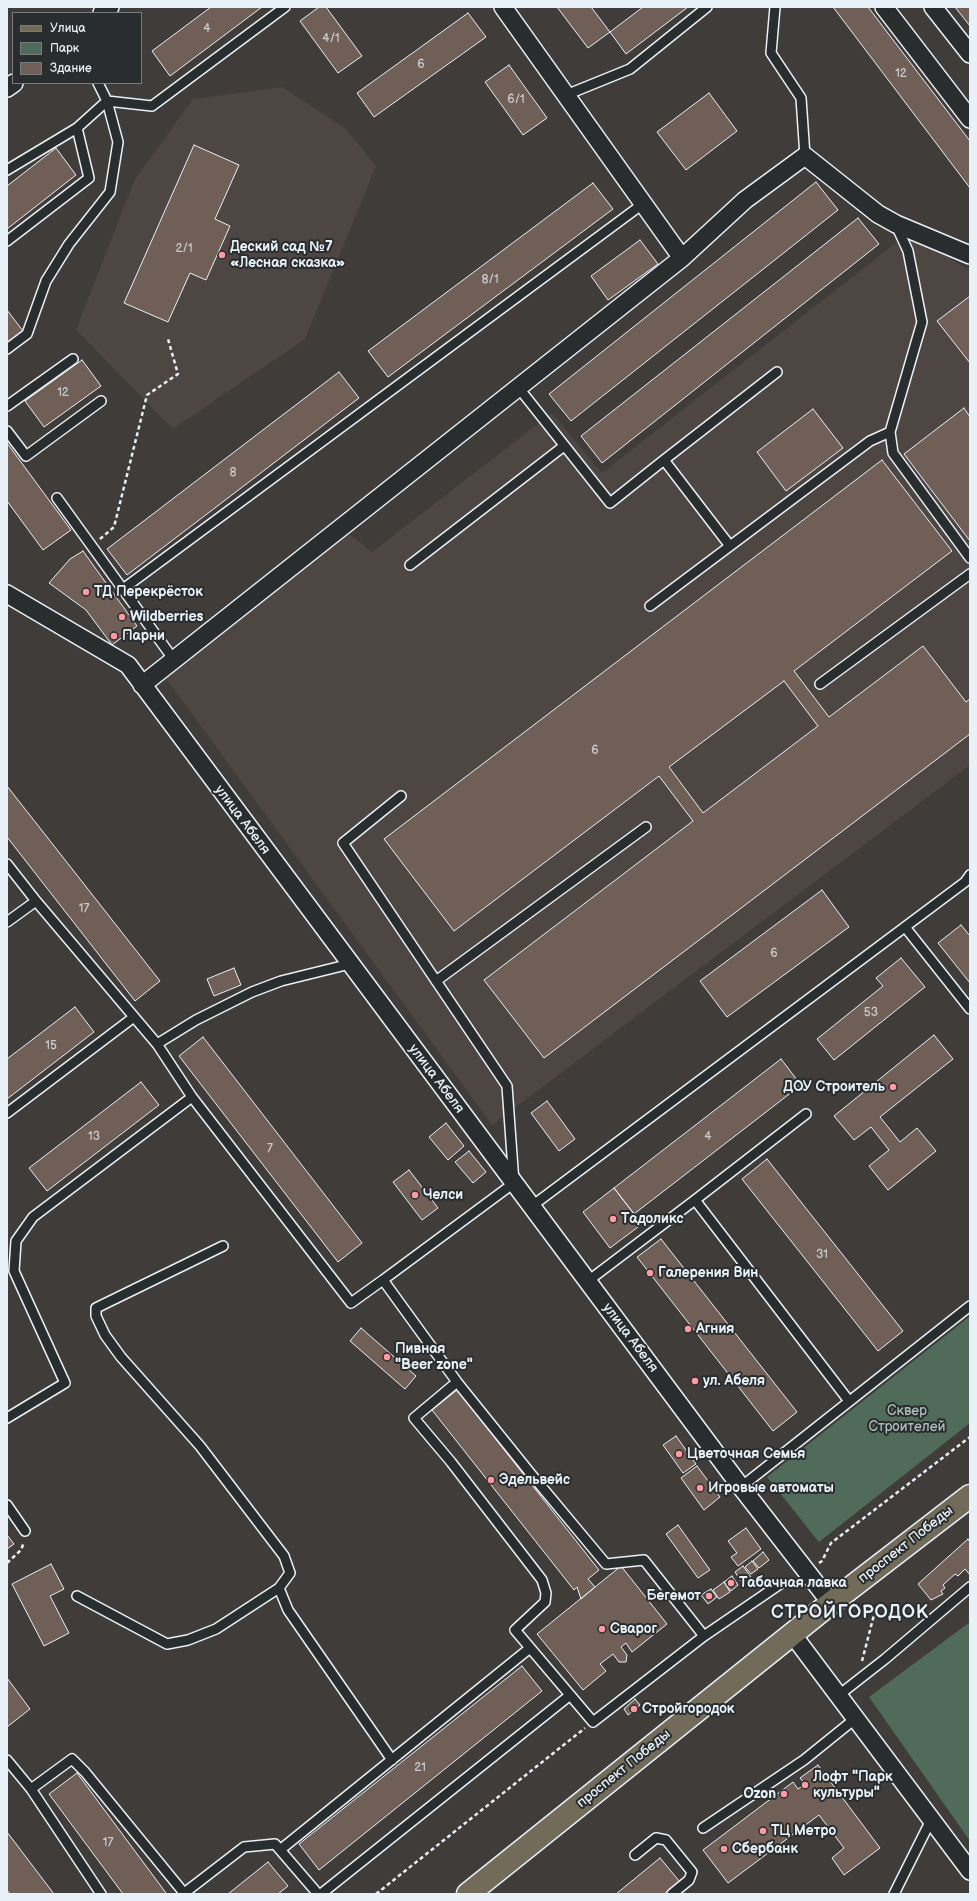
<!DOCTYPE html>
<meta charset="utf-8">
<style>
body{margin:0}
#map{position:relative;width:977px;height:1901px;overflow:hidden;background:#3f3c3a;font-family:"Balsamiq Sans",sans-serif}
canvas{display:block}
.frame{position:absolute;inset:0;border:8px solid #e8f1f8;pointer-events:none}
.legend{position:absolute;left:12px;top:12px;width:130px;height:72px;box-sizing:border-box;background:#2a2d2e;border:1px solid #767b7f;margin:0;padding:5px 7px;list-style:none;font-size:12px;color:#e8f1f8}
.legend li{display:flex;align-items:center;gap:8px;height:20px}
.legend b{width:20px;border:1px solid #767b7f}
</style>
<div id="map">
<canvas width="977" height="1901"></canvas>
<div class="frame"></div>
<ul class="legend">
<li><b style="height:5px;background:#726b5a"></b>Улица</li>
<li><b style="height:11px;background:#506b59"></b>Парк</li>
<li><b style="height:11px;background:#6f5f56"></b>Здание</li>
</ul>
</div>
<script>
const context = document.querySelector('canvas').getContext('2d');
context.lineJoin = 'round';
function paint(path, color) { context.fillStyle = color; context.fill(path, 'evenodd'); }
const poly = rows => new Path2D(rows.map(r => 'M' + r).join(''));
function trace(path, color, width, dash) { context.strokeStyle = color; context.lineWidth = width; context.lineCap = dash ? 'butt' : 'round'; context.setLineDash(dash || []); context.stroke(path); }
function drawText(font, color, halo, rows, align = 'center') {
  context.font = font + ' "Balsamiq Sans",sans-serif'; context.lineWidth = 4; context.setLineDash([]); context.textBaseline = 'middle'; context.strokeStyle = halo; context.fillStyle = color; for (const [text, x, y, turn = 0] of rows) {
    context.save(); context.translate(x, y); context.rotate((+turn || 0) * Math.PI / 180); context.textAlign = isNaN(turn) ? turn : align; if (halo) context.strokeText(text, 0, 0); context.fillText(text, 0, 0); context.restore();
  }
}
paint(poly([
 [282,87,346,129,376,166,305,339,173,429,76,330,134,181,193,99],
 [911,231,970,272,970,765,492,1125,165,677,347,532,372,552,552,413,602,473]
]), '#4d4642');
paint(poly([
 [969,1317,970,1423,819,1542,767,1477],
 [970,1622,970,1841,869,1697]
]), '#506b59');
const building = poly([
 [211,7,262,7,170,76,152,51,211,7],
 [319,7,326,7,362,56,338,73,300,21,319,7],
 [557,7,591,7,610,32,588,48,557,7],
 [643,7,688,7,626,54,610,32,643,7],
 [833,7,868,7,970,141,970,188,833,7],
 [955,7,970,7,970,26,955,7],
 [468,13,486,37,374,117,357,93,468,13],
 [509,65,547,118,523,135,485,82,509,65],
 [709,93,737,131,686,170,657,132,709,93],
 [194,145,239,165,215,219,230,226,206,280,190,273,168,322,124,303,194,145],
 [56,148,76,175,7,229,7,186,56,148],
 [816,182,838,210,571,421,549,394,816,182],
 [593,183,613,209,388,377,368,351,593,183],
 [858,218,879,244,602,463,581,436,858,218],
 [640,240,658,264,608,300,591,276,640,240],
 [970,296,970,363,937,321,970,296],
 [7,310,23,331,7,344,7,310],
 [82,360,101,386,44,427,25,401,82,360],
 [339,372,359,398,127,575,107,549,339,372],
 [964,408,970,417,970,541,904,454,964,408],
 [813,409,843,448,786,491,757,452,813,409],
 [7,443,71,530,43,550,7,501,7,443],
 [882,460,952,551,794,671,829,717,923,646,966,702,970,699,970,734,544,1058,484,980,693,821,659,776,454,931,384,839,882,460],
 [784,681,818,726,703,813,669,767,784,681],
 [83,551,137,626,112,645,86,610,49,583,70,559,83,551],
 [7,786,160,981,135,1001,7,837,7,786],
 [822,890,849,927,727,1017,700,981,822,890],
 [961,925,970,936,970,983,938,943,961,925],
 [901,958,925,987,834,1060,817,1039,883,986,876,978,901,958],
 [234,968,241,985,214,996,207,979,234,968],
 [75,1007,94,1032,7,1099,7,1059,75,1007],
 [934,1035,953,1059,880,1117,900,1142,917,1128,936,1151,888,1190,869,1166,889,1150,871,1127,854,1140,834,1116,934,1035],
 [203,1037,362,1243,338,1262,179,1056,203,1037],
 [781,1059,801,1085,634,1214,614,1188,781,1059],
 [141,1082,159,1105,47,1191,29,1168,141,1082],
 [547,1101,575,1139,559,1151,531,1113,547,1101],
 [446,1123,464,1146,448,1160,429,1137,446,1123],
 [469,1151,486,1172,473,1183,455,1162,469,1151],
 [767,1159,903,1331,878,1351,742,1179,767,1159],
 [409,1170,438,1208,422,1220,393,1182,409,1170],
 [614,1188,642,1224,610,1248,583,1212,614,1188],
 [661,1239,797,1412,773,1431,637,1257,661,1239],
 [361,1328,416,1376,405,1389,350,1341,361,1328],
 [457,1390,599,1570,588,1579,595,1587,581,1599,577,1587,574,1590,432,1410,457,1390],
 [676,1436,696,1464,683,1473,663,1445,676,1436],
 [697,1466,720,1497,704,1510,681,1478,697,1466],
 [678,1525,710,1570,698,1578,666,1534,678,1525],
 [746,1528,761,1549,738,1566,731,1557,737,1553,728,1541,746,1528],
 [7,1535,14,1544,7,1549,7,1535],
 [968,1539,970,1542,970,1575,965,1569,958,1576,955,1574,943,1585,945,1588,941,1591,943,1594,931,1600,918,1584,968,1539],
 [763,1552,769,1560,759,1568,753,1561,763,1552],
 [752,1561,758,1569,751,1574,745,1567,752,1561],
 [51,1564,64,1589,50,1596,69,1633,44,1646,12,1584,51,1564],
 [621,1566,667,1624,632,1652,626,1643,621,1647,627,1655,626,1662,619,1662,613,1654,600,1664,606,1671,583,1690,537,1634,621,1566],
 [743,1566,751,1577,742,1583,735,1572,743,1566],
 [732,1576,738,1585,731,1591,724,1582,732,1576],
 [724,1582,730,1592,719,1599,713,1590,724,1582],
 [711,1589,717,1597,708,1604,701,1595,711,1589],
 [522,1666,542,1691,319,1870,299,1844,522,1666],
 [7,1678,30,1709,7,1727,7,1678],
 [635,1699,640,1705,628,1715,624,1709,635,1699],
 [818,1765,880,1848,844,1875,832,1858,844,1848,819,1815,728,1883,703,1850,793,1782,798,1789,805,1784,800,1778,818,1765],
 [77,1773,166,1893,164,1894,123,1894,49,1794,77,1773],
 [7,1832,54,1894,10,1894,7,1890,7,1832],
 [660,1858,680,1882,664,1894,616,1894,660,1858],
 [268,1862,288,1886,278,1894,228,1894,268,1862]
]);
paint(building, '#6f5f56');
trace(building, '#e8f1f8', 1);
const lane = poly([
 [775,7,771,53,801,98,805,156],
 [98,83,107,101,152,106,285,7],
 [566,95,630,69,707,7],
 [7,170,77,128],
 [7,241,89,178,77,128,107,101,118,142,110,192,69,244,46,281,27,334,7,349],
 [518,387,610,503,664,460,730,546,870,441,890,432,922,322,908,251,896,225],
 [7,406,73,359],
 [7,431,26,456,101,401],
 [890,432,893,453,970,558],
 [664,460,777,372],
 [57,498,174,660],
 [410,565,564,446],
 [123,589,644,203],
 [650,606,730,546],
 [820,684,970,574],
 [401,796,343,843,507,1086,514,1183,383,1280,457,1382,531,1474,606,1564,644,1560,704,1636],
 [7,864,36,901,157,1044,196,1020,252,992,281,981,350,964],
 [7,922,36,901],
 [905,927,970,1009],
 [436,981,646,827],
 [192,1097,351,1303,383,1280],
 [7,1113,134,1017],
 [695,1200,806,1114],
 [532,1206,965,882,970,875],
 [223,1246,96,1308,96,1316,105,1335,121,1357,200,1446,284,1556,290,1573,279,1588,288,1610,392,1760],
 [588,1281,695,1200,849,1401],
 [457,1382,414,1418,451,1462,542,1580,546,1593,545,1602,515,1630,593,1722,704,1636,780,1584],
 [7,1418,65,1383,14,1271,16,1241,33,1217,192,1097,157,1044],
 [741,1487,970,1306],
 [7,1505,25,1531],
 [77,1596,167,1644,188,1640,216,1629,279,1588],
 [839,1695,885,1659,970,1587],
 [7,1760,31,1789,101,1894],
 [31,1789,72,1759,85,1772,184,1893],
 [703,1828,804,1760,856,1718],
 [280,1850,530,1648],
 [635,1855,656,1838,666,1840,692,1872,689,1880,672,1894],
 [183,1894,244,1847,275,1844,318,1894],
 [321,1894,569,1696],
 [894,1894,931,1820]
]);
const street = poly([
 [503,7,682,258],
 [884,7,970,119],
 [933,7,970,54],
 [102,13,110,7],
 [7,88,14,83],
 [7,594,128,665,741,1487,831,1603],
 [142,685,682,258,745,200,805,156,878,214,896,224,970,255],
 [793,1635,970,1871]
]);
const primary = poly([
 [468,1894,831,1603,970,1496]
]);
trace(lane, '#e8f1f8', 12);
trace(street, '#e8f1f8', 20);
trace(primary, '#e8f1f8', 25);
trace(poly([
 [100,539,114,527,147,395,178,374,168,339],
 [7,1563,21,1550,24,1542],
 [819,1563,822,1561,831,1543,970,1437],
 [862,1661,875,1611],
 [376,1894,585,1728]
]), '#e8f1f8', 2.5, [4, 3]);
trace(lane, '#2a2d2e', 9);
trace(street, '#2a2d2e', 17);
trace(primary, '#726b5a', 22);
for (const [x, y, r, color] of [
 [222,255,4,"#ff9aa2"],
 [86,592,4,"#ff9aa2"],
 [122,617,4,"#ff9aa2"],
 [114,636,4,"#ff9aa2"],
 [893,1087,4,"#ff9aa2"],
 [415,1195,4,"#ff9aa2"],
 [613,1219,4,"#ff9aa2"],
 [650,1273,4,"#ff9aa2"],
 [688,1329,4,"#ff9aa2"],
 [387,1357,4,"#ff9aa2"],
 [695,1381,4,"#ff9aa2"],
 [679,1454,4,"#ff9aa2"],
 [491,1480,4,"#ff9aa2"],
 [700,1488,4,"#ff9aa2"],
 [731,1583,4,"#ff9aa2"],
 [709,1596,4,"#ff9aa2"],
 [602,1629,4,"#ff9aa2"],
 [634,1709,4,"#ff9aa2"],
 [805,1785,4,"#ff9aa2"],
 [784,1794,4,"#ff9aa2"],
 [763,1831,4,"#ff9aa2"],
 [724,1849,4,"#ff9aa2"]
]) { const dot = new Path2D(); dot.arc(x, y, r, 0, 2 * Math.PI); context.fillStyle = color; context.fill(dot); trace(dot, '#2a2d2e', 1.5); }
drawText('12px', '#caccd0', null, [
 ["4",207,29],
 ["4/1",331,39],
 ["6",421,65],
 ["12",901,74],
 ["6/1",516,100],
 ["2/1",184,249],
 ["8/1",490,280],
 ["12",63,393],
 ["8",233,473],
 ["6",595,751],
 ["17",84,909],
 ["6",774,954],
 ["53",871,1013],
 ["15",51,1046],
 ["13",94,1137],
 ["4",708,1137],
 ["7",270,1149],
 ["31",822,1255],
 ["21",420,1768],
 ["17",108,1843]
]);
drawText('bold 14px', '#e8f1f8', '#2a2d2e', [
 ["Деский сад №7",230,247],
 ["«Лесная сказка»",230,263],
 ["ТД Перекрёсток",94,592],
 ["Wildberries",130,617],
 ["Парни",122,636],
 ["ДОУ Строитель",885,1087,"right"],
 ["Челси",423,1195],
 ["Тадоликс",621,1219],
 ["Галерения Вин",658,1273],
 ["Агния",696,1329],
 ["Пивная",395,1349],
 ["\"Beer zone\"",395,1365],
 ["ул. Абеля",703,1381],
 ["Цветочная Семья",687,1454],
 ["Эдельвейс",499,1480],
 ["Игровые автоматы",708,1488],
 ["Табачная лавка",739,1583],
 ["Бегемот",701,1596,"right"],
 ["Сварог",610,1629],
 ["Стройгородок",642,1709],
 ["Лофт \"Парк",813,1777],
 ["культуры\"",813,1793],
 ["Ozon",776,1794,"right"],
 ["ТЦ Метро",771,1831],
 ["Сбербанк",732,1849]
], 'left');
drawText('14px', '#e8f1f8', '#2a2d2e', [
 ["улица Абеля",242,820,53],
 ["улица Абеля",436,1079,53],
 ["улица Абеля",630,1338,53],
 ["проспект Победы",906,1545,-38],
 ["проспект Победы",624,1769,-39]
]);
drawText('14px', '#abbbb8', '#2a2d2e', [
 ["Сквер",907,1411],
 ["Строителей",907,1427]
]);
context.letterSpacing = '1px';
drawText('bold 18px', '#e8f1f8', '#2a2d2e', [
 ["СТРОЙГОРОДОК",850,1613]
]);
context.letterSpacing = '0px';
</script>
